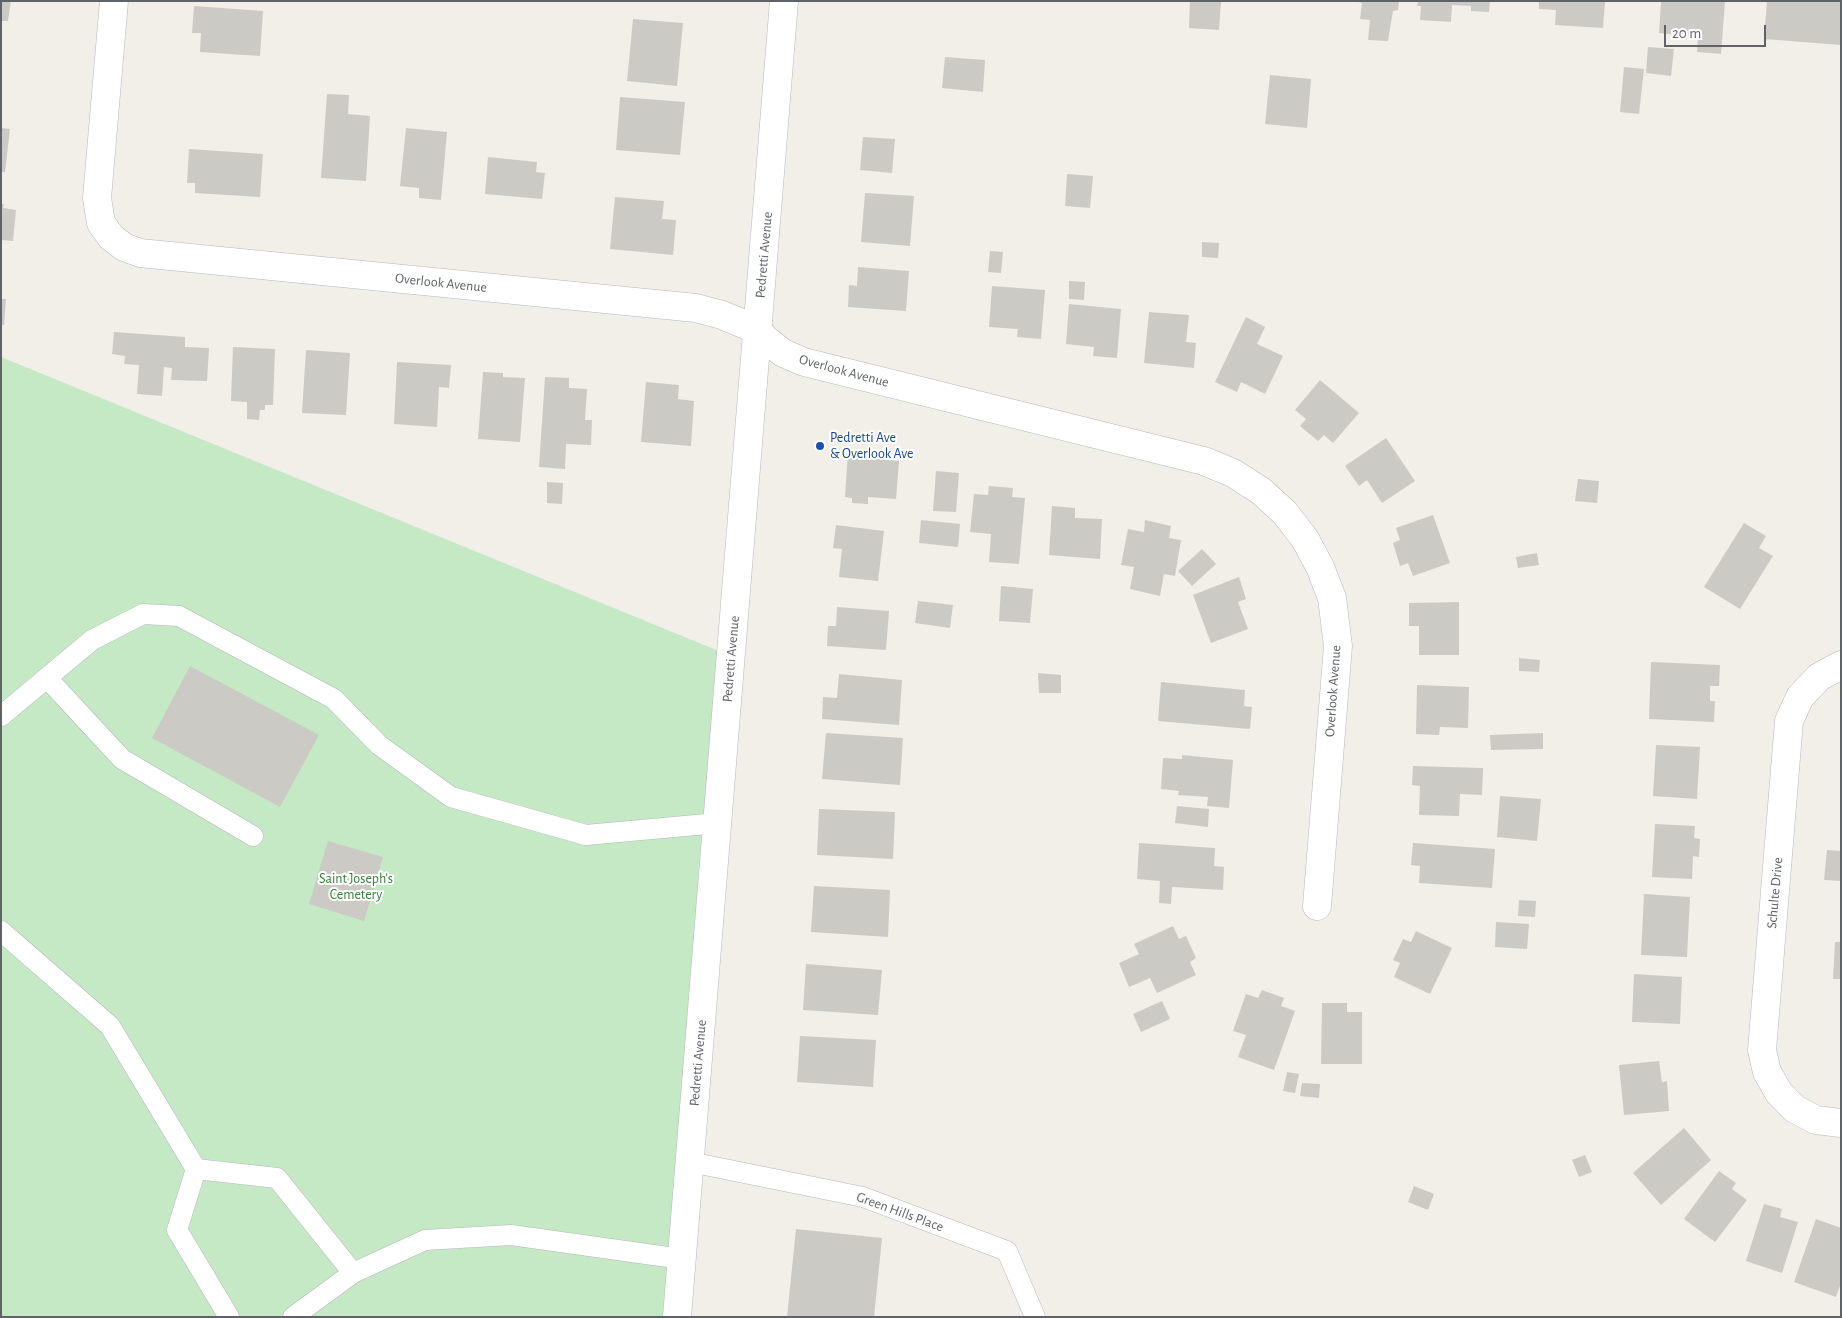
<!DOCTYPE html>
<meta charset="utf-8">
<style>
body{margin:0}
#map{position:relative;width:1842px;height:1318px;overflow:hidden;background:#f1efe8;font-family:"Alegreya Sans",sans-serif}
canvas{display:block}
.frame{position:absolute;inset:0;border:2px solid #5f6368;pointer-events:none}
.scale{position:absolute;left:1664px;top:25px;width:102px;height:22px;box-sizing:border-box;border:2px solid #5f6368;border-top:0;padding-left:6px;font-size:15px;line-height:18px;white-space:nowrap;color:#5f6368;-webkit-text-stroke:4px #fff;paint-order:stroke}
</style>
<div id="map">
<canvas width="1842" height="1318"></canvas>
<div class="frame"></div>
<div class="scale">20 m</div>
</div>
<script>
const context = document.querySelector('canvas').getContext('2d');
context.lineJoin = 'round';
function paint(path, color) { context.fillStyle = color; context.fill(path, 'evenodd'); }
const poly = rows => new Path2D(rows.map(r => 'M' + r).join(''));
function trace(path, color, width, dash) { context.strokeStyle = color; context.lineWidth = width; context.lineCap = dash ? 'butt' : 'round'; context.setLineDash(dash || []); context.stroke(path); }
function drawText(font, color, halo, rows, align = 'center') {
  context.font = font + ' "Alegreya Sans",sans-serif'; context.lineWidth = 4; context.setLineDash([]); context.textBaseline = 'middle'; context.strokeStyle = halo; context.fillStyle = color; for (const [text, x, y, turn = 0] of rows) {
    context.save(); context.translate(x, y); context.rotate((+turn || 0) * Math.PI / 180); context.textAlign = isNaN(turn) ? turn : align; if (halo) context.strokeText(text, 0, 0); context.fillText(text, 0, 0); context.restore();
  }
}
paint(poly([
 [1,357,731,656,677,1317,1,1317]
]), '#c5e8c5');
paint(poly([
 [1,1,11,1,8,21,1,21],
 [1190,1,1221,1,1219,30,1189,28],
 [1355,1,1399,1,1398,10,1393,11,1388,41,1368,40,1370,20,1360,19,1362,3],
 [1418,1,1490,1,1489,12,1471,11,1471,6,1452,5,1451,22,1420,20,1421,6,1417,6],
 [1539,1,1605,1,1603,28,1555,25,1556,10,1539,9],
 [1661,1,1725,1,1721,54,1697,52,1698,37,1659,33],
 [1767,1,1841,1,1841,45,1764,39],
 [194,6,263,11,260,56,200,52,201,33,192,33],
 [633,19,683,23,677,86,627,81],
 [1648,47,1674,49,1671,76,1646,73],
 [945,57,985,60,983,92,942,88],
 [1624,67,1644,69,1639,114,1620,112],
 [1270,75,1311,79,1307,128,1265,124],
 [327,94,349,95,348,114,370,116,366,181,321,178],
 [620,97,685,102,680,155,616,150],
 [1,128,10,129,5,172,1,172],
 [406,128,447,132,441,200,419,198,419,188,400,186],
 [863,137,895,139,892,173,860,170],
 [189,149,263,154,260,197,195,193,195,183,187,183],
 [488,157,537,162,536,172,545,173,542,199,485,194],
 [1067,174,1093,176,1090,208,1065,206],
 [865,193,914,196,910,246,861,242],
 [615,197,664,201,662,219,676,220,673,255,610,249],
 [1,204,4,204,3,208,16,210,13,241,1,240],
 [1202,242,1219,243,1218,258,1202,257],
 [990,251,1003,252,1001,273,988,272],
 [858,267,909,271,906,311,848,307,849,285,857,286],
 [1069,281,1085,282,1084,300,1069,299],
 [992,286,1045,290,1041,339,1017,337,1018,329,989,327],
 [1,299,6,299,4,325,1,325],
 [1069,304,1121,309,1117,358,1093,356,1094,347,1066,344],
 [1149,312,1189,315,1186,342,1196,343,1194,368,1144,363],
 [1246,317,1265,327,1257,344,1283,356,1265,394,1241,382,1237,392,1215,382],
 [114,332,185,337,185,347,209,348,207,381,171,380,172,368,164,367,162,396,137,394,139,365,124,364,125,356,112,354],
 [233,347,275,349,273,405,265,405,265,410,260,410,259,420,247,419,247,402,231,401],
 [306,350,350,353,346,415,302,413],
 [397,362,451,365,449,388,439,387,437,427,394,424],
 [483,372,503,373,503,377,525,378,520,442,478,439],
 [545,377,569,378,569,388,587,389,585,420,592,420,591,445,566,444,565,469,539,467],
 [1320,380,1359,413,1333,443,1324,435,1318,441,1300,426,1306,419,1295,410],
 [646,382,679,385,678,399,694,401,691,446,641,442],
 [1386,438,1415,481,1382,503,1367,480,1359,486,1345,466],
 [848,450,872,452,871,458,899,461,896,499,868,497,868,504,852,503,852,498,845,497],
 [936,471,959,473,956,512,933,511],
 [1578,479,1599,481,1597,503,1575,501],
 [547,482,563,483,562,504,547,503],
 [989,486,1013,488,1012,497,1025,498,1019,564,989,562,991,534,970,532,974,494,988,495],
 [1052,506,1075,508,1075,518,1102,519,1100,559,1049,555],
 [1433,515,1450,563,1413,576,1408,563,1400,566,1393,543,1400,540,1396,528],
 [921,520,960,524,958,547,919,543],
 [1145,520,1171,526,1169,538,1181,540,1175,576,1164,574,1160,596,1130,589,1134,567,1121,565,1128,529,1144,532],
 [1744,523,1766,536,1759,548,1773,556,1740,609,1704,587],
 [836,525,884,531,878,581,839,577,842,549,833,548],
 [1202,549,1216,564,1192,586,1178,571],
 [1537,553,1539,565,1518,568,1516,557],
 [1239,577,1246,599,1238,602,1248,629,1211,643,1193,595],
 [1001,586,1033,589,1030,623,999,621],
 [918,601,953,605,950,628,915,623],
 [1459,602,1459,655,1419,655,1419,626,1409,626,1409,603],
 [837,607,889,611,886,650,827,646,828,626,836,626],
 [1519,658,1540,660,1539,672,1519,671],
 [1651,662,1720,665,1719,686,1710,686,1710,701,1715,701,1714,722,1649,719],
 [190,666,319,735,280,807,152,738],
 [1038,673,1061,675,1061,693,1039,693],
 [839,674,902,680,899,725,822,719,823,697,837,698],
 [1161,682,1245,690,1244,706,1252,707,1250,729,1158,721],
 [1417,685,1469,687,1468,728,1440,727,1439,735,1416,734],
 [826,733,903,738,900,785,822,779],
 [1543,733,1543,749,1491,750,1490,735],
 [1656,745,1700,747,1697,799,1653,796],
 [1182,755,1233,760,1229,808,1207,806,1208,797,1178,795,1179,791,1161,789,1163,758,1182,759],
 [1413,766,1483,768,1482,795,1460,794,1459,816,1419,815,1420,786,1412,785],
 [1500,796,1541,799,1537,841,1497,837],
 [1177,806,1209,809,1208,827,1175,823],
 [819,809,895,812,893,859,817,855],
 [1655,824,1695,826,1694,838,1700,839,1699,857,1693,856,1692,879,1652,877],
 [328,841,383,857,364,921,309,904],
 [1139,843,1215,848,1214,866,1224,867,1223,890,1172,887,1171,904,1159,903,1160,881,1137,879],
 [1413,843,1495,849,1492,888,1419,883,1420,866,1411,865],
 [1827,850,1841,851,1841,881,1824,880],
 [814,886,890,890,888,937,811,932],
 [1644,894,1690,897,1687,957,1641,955],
 [1519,900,1536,901,1535,917,1518,916],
 [1496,922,1529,924,1527,949,1495,947],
 [1173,926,1179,939,1186,936,1196,958,1190,962,1196,975,1157,993,1150,978,1129,987,1119,963,1139,954,1134,944],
 [1416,931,1452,948,1430,994,1394,977,1400,963,1393,960,1403,939,1411,942],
 [1835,942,1841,942,1841,979,1833,979],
 [806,964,882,970,878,1015,803,1010],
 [1634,974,1682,977,1680,1024,1632,1022],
 [1262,990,1284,998,1281,1006,1295,1011,1274,1070,1238,1057,1246,1035,1233,1031,1246,994,1258,998],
 [1162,1001,1170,1019,1141,1032,1133,1014],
 [1322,1003,1347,1003,1347,1012,1362,1012,1362,1064,1321,1064],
 [800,1036,876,1040,873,1087,797,1082],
 [1659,1061,1662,1082,1667,1081,1669,1111,1624,1115,1619,1065],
 [1287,1072,1299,1074,1295,1093,1283,1091],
 [1302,1083,1320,1084,1319,1098,1300,1096],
 [1684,1128,1711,1160,1661,1205,1633,1173],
 [1585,1155,1592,1172,1579,1177,1572,1160],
 [1719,1171,1736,1183,1732,1189,1747,1200,1715,1242,1684,1219],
 [1414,1186,1434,1194,1428,1210,1408,1202],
 [1764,1204,1782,1209,1780,1217,1798,1222,1782,1273,1746,1261],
 [1816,1219,1841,1228,1841,1283,1836,1297,1794,1282],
 [796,1229,882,1238,874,1317,787,1317]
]), '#cccac5');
const service = poly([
 [47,678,122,759,253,836],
 [1,716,92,640,143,614,179,616,334,699,379,745,451,797,586,835,718,823],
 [1,931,110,1026,196,1169,177,1230,229,1317],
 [690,1162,863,1197,1007,1251,1035,1317],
 [196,1169,277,1178,353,1273],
 [293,1317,353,1273,425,1240,511,1235,682,1259]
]);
const minor = poly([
 [114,1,97,198,101,223,111,237,124,247,140,253,696,308,722,315,758,330,765,339,783,353,804,362,1204,461,1233,473,1261,491,1285,513,1305,539,1320,567,1332,598,1338,646,1317,906],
 [1841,665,1819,677,1800,697,1789,721,1762,1050,1767,1072,1779,1093,1795,1109,1816,1120,1841,1123]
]);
const tertiary = poly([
 [677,1317,784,1]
]);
trace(service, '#b5b8bc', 21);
trace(minor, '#b5b8bc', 29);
trace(tertiary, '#b5b8bc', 29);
trace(service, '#fff', 20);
trace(minor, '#fff', 28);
trace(tertiary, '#fff', 28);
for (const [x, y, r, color] of [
 [820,446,5,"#1a4fb4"]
]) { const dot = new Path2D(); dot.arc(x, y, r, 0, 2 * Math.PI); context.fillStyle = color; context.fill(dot); trace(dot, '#fff', 2); }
drawText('14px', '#5f6368', '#fff', [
 ["Pedretti Avenue",764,255,-85],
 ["Overlook Avenue",441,283,6],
 ["Overlook Avenue",844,371,15],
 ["Pedretti Avenue",731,659,-85],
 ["Overlook Avenue",1333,691,-86],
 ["Schulte Drive",1775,893,-85],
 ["Pedretti Avenue",698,1063,-85],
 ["Green Hills Place",900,1212,20]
]);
drawText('14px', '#164399', '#fff', [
 ["Pedretti Ave",830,438],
 ["& Overlook Ave",830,454]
], 'left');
drawText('14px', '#348238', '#fff', [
 ["Saint Joseph’s",356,879],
 ["Cemetery",356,895]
]);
</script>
